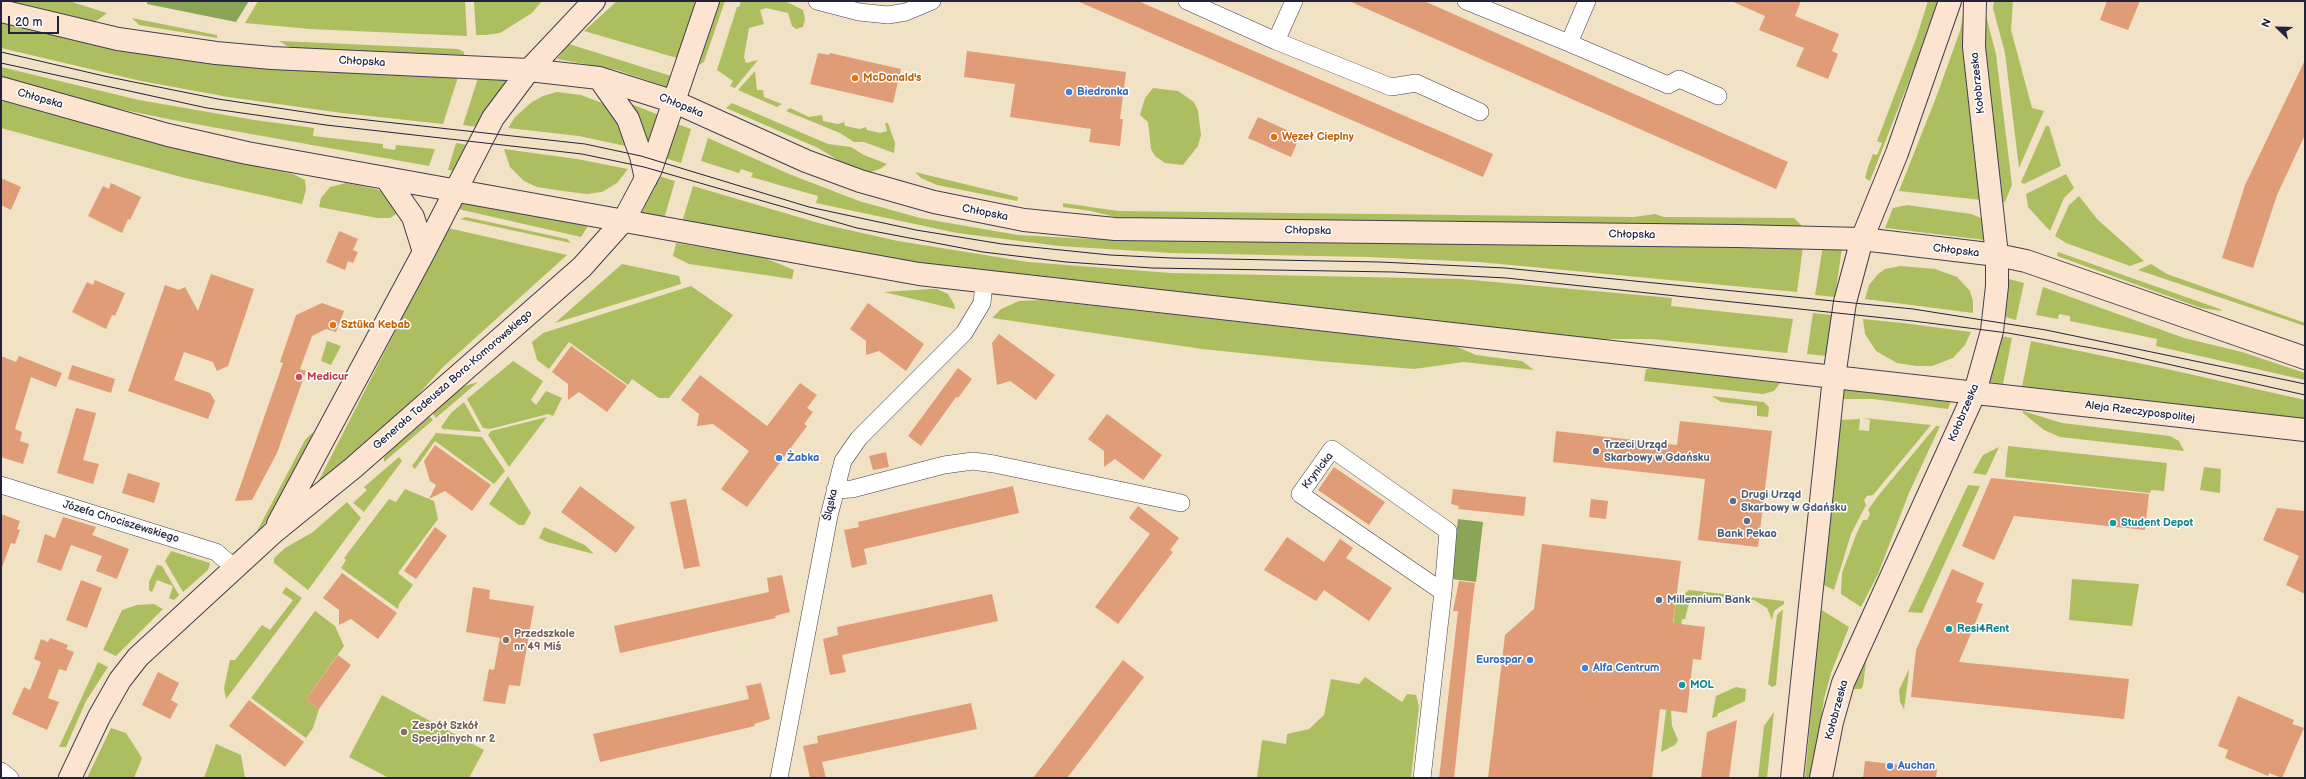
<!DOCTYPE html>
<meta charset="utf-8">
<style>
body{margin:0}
#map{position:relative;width:2306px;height:779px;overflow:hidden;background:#f2e2c5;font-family:"Balsamiq Sans",sans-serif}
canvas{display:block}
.frame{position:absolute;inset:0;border:2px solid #22223b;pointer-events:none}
.north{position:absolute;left:2258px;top:8px;width:40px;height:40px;-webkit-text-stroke:3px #fff;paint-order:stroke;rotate:293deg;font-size:11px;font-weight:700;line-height:16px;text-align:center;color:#22223b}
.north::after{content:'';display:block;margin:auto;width:14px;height:18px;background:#22223b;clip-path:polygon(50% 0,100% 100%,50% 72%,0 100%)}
.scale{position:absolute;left:8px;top:16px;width:51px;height:18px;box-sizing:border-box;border:2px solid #22223b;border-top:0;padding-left:5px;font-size:12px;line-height:14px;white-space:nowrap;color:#22223b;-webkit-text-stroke:3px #fff;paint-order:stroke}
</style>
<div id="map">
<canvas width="2306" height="779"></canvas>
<div class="frame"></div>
<div class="north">N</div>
<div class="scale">20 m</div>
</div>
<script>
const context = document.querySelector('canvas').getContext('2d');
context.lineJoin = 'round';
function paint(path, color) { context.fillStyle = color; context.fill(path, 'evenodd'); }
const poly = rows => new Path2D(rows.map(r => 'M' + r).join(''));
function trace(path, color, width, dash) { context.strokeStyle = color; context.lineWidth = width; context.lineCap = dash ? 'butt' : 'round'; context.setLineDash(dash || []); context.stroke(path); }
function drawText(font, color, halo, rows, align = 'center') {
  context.font = font + ' "Balsamiq Sans",sans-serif'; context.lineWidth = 3; context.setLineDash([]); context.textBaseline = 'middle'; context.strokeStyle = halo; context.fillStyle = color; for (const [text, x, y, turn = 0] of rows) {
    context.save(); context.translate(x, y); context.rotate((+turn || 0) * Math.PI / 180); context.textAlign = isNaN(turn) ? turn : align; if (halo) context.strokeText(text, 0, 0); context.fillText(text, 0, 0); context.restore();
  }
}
paint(poly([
 [6,1,69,1,107,13,98,20,90,22],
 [258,1,465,1,467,36,310,29,245,23],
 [474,1,542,1,532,13,500,33,486,35,476,35],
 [617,1,696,1,677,58,584,31],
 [719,1,725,1,704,62,699,65],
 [741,1,785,1,803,10,805,19,803,27,796,29,792,26,788,13,766,8,760,10,764,24,749,28,744,57,746,63,758,60,735,88,730,86,733,81,717,70,737,7,739,7],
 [1928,1,1940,1,1870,181,1865,178,1869,164,1873,154,1877,155,1882,143,1877,141,1916,39],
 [1994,1,2013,1,2011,30,2032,108,2044,111,2019,168,2005,53,1993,8],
 [1985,12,1996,54,2012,185,2005,202,2001,202,1984,55],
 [1963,15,1965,15,1981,200,1899,191,1937,95,1960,31],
 [132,18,217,35,217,38,139,25],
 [1,22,114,49,208,64,299,71,458,77,443,124,342,113,228,97,141,81,1,48],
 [279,41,458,49,464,52,464,55,306,51,287,46],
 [569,44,671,76,667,87,617,70,557,59],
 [1,67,139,100,254,120,314,128,313,136,383,144,383,148,395,150,396,145,435,149,429,166,173,120,105,106,1,76],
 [755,71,757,90,763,90,764,97,782,104,777,107,738,90],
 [479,75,508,78,478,127,463,125],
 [1153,88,1178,91,1194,102,1198,111,1201,135,1198,146,1183,165,1165,163,1155,156,1151,149,1148,122,1140,115,1145,98],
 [557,92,581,95,602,103,613,114,630,147,579,136,508,128,515,117,532,102,543,96],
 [1,100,165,146,293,174,305,180,306,190,302,204,185,178,1,128],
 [626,102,659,115,645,151],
 [732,103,828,144,851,147,864,155,887,164,880,169,868,173,846,165,818,148,726,108],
 [790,108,809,117,822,115,823,121,838,124,844,122,845,126,860,129,866,127,867,130,880,133,887,131,885,123,888,123,895,143,894,153,864,142,854,142,840,133,786,111],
 [677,124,691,129,681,163,665,158],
 [2046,126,2049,126,2061,166,2024,184,2021,182],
 [708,138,789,174,859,201,920,218,1018,235,1089,239,1803,247,1797,292,1479,262,1368,257,1171,253,1059,246,957,233,816,203,818,196,751,177,753,173,741,169,739,173,701,161],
 [456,143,468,145,456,171,448,170],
 [504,149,577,159,628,169,617,183,602,192,587,194,563,191,537,187,524,181,510,167],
 [915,172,1018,197,1017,201,937,185,921,178],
 [2066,174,2074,188,2064,198,2050,231,2028,207,2026,194],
 [659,176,675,181,664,219,641,214],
 [346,183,376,189,382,192,401,211,390,218,377,218,319,207,321,198,330,187],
 [693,186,822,224,898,241,1028,262,1171,273,1461,279,1672,298,1671,306,1793,319,1787,353,1652,339,1594,339,936,266,682,222],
 [2079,196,2097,219,2144,261,2130,266,2066,243,2055,236,2069,205],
 [462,202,588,226,581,237,458,209],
 [1063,203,1118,211,1634,217,1655,214,1664,217,1794,218,1803,227,1119,218,1091,211,1063,207],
 [1907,205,1971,214,1984,219,1985,240,1885,228,1893,208],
 [466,217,567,239,571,243,460,219],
 [448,228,567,255,443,367,410,404,318,486,316,486],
 [676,243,763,257,794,270,792,279,689,264,673,256],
 [1823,246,1842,248,1835,297,1815,295],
 [2058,252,2220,309,2222,311,2201,308,2057,256],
 [622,264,679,276,681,284,555,323],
 [2151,264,2167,274,2305,323,2305,326,2138,270],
 [1900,266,1935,269,1957,277,1970,291,1973,301,1973,313,1865,299,1869,285,1878,274,1885,269],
 [2009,279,2024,283,2016,320,2005,317],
 [691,286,733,315,669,398,659,398,632,379,628,385,569,342,549,369,537,360,532,342,543,333],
 [2043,287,2184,338,2242,352,2305,373,2305,380,2156,346,2157,339,2070,321,2070,316,2059,314,2058,319,2036,315],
 [930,289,937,289,948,294,954,304,955,309,884,292],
 [1042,300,1455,346,1476,355,1522,361,1534,370,1464,362,1414,369,1318,361,1202,349,992,318,1001,309,1019,301],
 [1813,313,1832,315,1827,356,1807,354],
 [1863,319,1903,323,1971,332,1965,345,1953,358,1932,366,1916,366,1897,363,1876,351,1865,334],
 [2001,336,2012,338,2003,384,1989,382],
 [327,341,341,346,331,365,321,361],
 [2031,341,2167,369,2305,400,2305,419,2022,387],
 [513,361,543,381,531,400,536,405,546,391,562,398,553,416,548,414,490,429,483,428,467,399],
 [1657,368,1780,383,1774,391,1763,394,1644,381,1646,369],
 [478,382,436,418,431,412,465,386],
 [1844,390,1881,391,1952,398,1948,409,1873,399,1843,399],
 [1712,396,1764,402,1769,407,1768,417,1757,416,1757,406,1721,402],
 [464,402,481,432,443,429,441,427,451,413],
 [2023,411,2062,423,2170,436,2179,441,2184,451,2060,437,2044,430,2023,413],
 [428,415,433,420,384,462,384,457],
 [547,417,509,467,488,435,491,431],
 [1864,418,1931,425,1873,495,1867,496,1864,500,1866,505,1851,534,1834,590,1824,585,1823,582,1840,420,1860,419,1859,430,1869,431,1870,420],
 [1936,426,1940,426,1909,493,1878,574,1861,607,1841,594,1842,573,1856,535,1863,520,1867,520,1870,514,1868,510,1878,496],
 [313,432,307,456,276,510,255,535,305,440],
 [436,433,482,437,505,471,494,484,435,441,415,469,412,466],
 [2008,446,2167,463,2164,491,2151,490,2150,493,2005,477],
 [1999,447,1986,475,1973,473,1983,455],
 [399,457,402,461,364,512,353,503,367,490,364,487],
 [2204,467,2221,469,2220,493,2200,490],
 [508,476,531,513,524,525,519,525,489,504],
 [1968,485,1980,486,1922,613,1908,612],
 [405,489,434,501,438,519,398,573,413,585,399,604,398,609,341,568,346,560,344,558,389,499,396,502],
 [347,502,361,518,308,590,274,563,274,558,285,548,313,532],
 [544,527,585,545,594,554,547,542,539,538],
 [171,551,210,563,208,570,183,592,165,561],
 [157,565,162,566,179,595,174,600,169,598,173,586,157,580,152,592,149,590,149,582],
 [2072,579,2139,584,2132,626,2069,620],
 [286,587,302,598,226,699,224,688,230,660,235,660,262,625,270,630,293,600,282,593],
 [1689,590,1784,601,1784,604,1774,611,1772,620,1767,608,1754,600,1704,595,1695,598,1689,603,1685,619,1682,619,1671,710,1672,726,1678,740,1675,745,1661,752,1667,702,1664,702,1676,601],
 [154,604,163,609,116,656,103,650,122,610,137,605],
 [1783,609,1776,685,1772,687,1768,684,1777,615],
 [1820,609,1849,627,1831,673,1824,699,1813,778,1805,778],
 [315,611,335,626,344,646,306,699,319,709,313,728,306,738,251,698],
 [1867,655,1863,686,1861,689,1852,689],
 [98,662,108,667,86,701,66,747,59,747],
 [1909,669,1908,680,1904,709,1900,702,1899,690],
 [1365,677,1402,702,1407,694,1416,695,1419,706,1411,778,1257,778,1262,740,1286,744,1287,734,1309,729,1324,715,1331,679,1359,684],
 [1736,687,1746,689,1745,701,1717,714,1718,716,1712,718,1716,696],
 [382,695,484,750,469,778,389,778,349,757],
 [1774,712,1767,778,1758,778,1764,726],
 [111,728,126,733,142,758,134,778,87,778],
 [216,744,241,755,245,778,204,778]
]), '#adbe61');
paint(poly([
 [147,1,249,1,236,22,147,4],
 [1458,519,1483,522,1476,582,1451,579]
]), '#8aa557');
paint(poly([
 [1077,1,1138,1,1493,154,1483,177],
 [1349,1,1424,1,1788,162,1776,189],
 [1731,1,1801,1,1795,16,1839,34,1832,51,1838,54,1828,79,1796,66,1804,48,1759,30,1765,16],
 [2107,1,2140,1,2128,30,2100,20],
 [967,51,1126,72,1120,119,1123,119,1120,146,1089,142,1091,129,1010,117,1015,84,964,77],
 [818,53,829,55,830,53,901,69,893,103,810,84],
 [2305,60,2305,135,2277,195,2253,268,2222,258,2245,185],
 [1258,117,1300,136,1291,157,1248,138],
 [1,178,21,187,11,210,1,205],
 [111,183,141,197,130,220,128,219,122,233,88,216,103,186,109,189],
 [339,231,358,239,353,250,358,252,353,263,348,261,345,270,326,262],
 [211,274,254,289,228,366,217,371,213,362,184,352,174,380,210,393,215,401,208,419,128,391,165,285,179,290,185,287,198,311],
 [95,280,125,293,115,316,112,315,106,329,72,312,87,282,93,285],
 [322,303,344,311,336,332,326,329,312,336,300,369,306,371,277,453,252,500,235,501,283,363,280,362,296,315],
 [868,303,924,344,906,371,879,351,866,355,866,341,850,329],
 [999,334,1055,375,1036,400,1010,381,997,385,992,343],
 [571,346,627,386,607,412,579,392,568,400,568,384,552,372],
 [1,356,16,362,19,356,62,373,56,387,31,377,15,429,22,432,20,441,29,444,23,464,1,457],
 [72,365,115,379,111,393,68,379],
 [958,368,972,379,958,398,956,397,921,446,908,436],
 [700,375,767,426,800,383,817,395,807,408,813,412,804,424,807,426,747,507,721,489,749,451,713,424,697,426,699,414,681,400],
 [76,408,96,413,83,460,99,464,93,484,57,473],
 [1107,414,1162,455,1143,480,1115,459,1104,467,1104,451,1088,439],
 [1680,421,1772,431,1758,547,1698,540,1705,479,1553,462,1556,431,1677,445],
 [435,445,491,485,472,511,445,491,429,499,436,485,430,481,424,461],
 [886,452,889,467,873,470,869,456],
 [1334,467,1385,502,1369,525,1318,490],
 [128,473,160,483,154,503,122,493],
 [1991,478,2149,494,2145,530,2014,516,1994,560,1962,546],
 [580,486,635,527,616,553,561,512],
 [1013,486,1019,513,864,549,867,564,852,568,844,530,859,527,858,522],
 [1453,489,1526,497,1524,516,1458,509,1459,506,1451,504],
 [686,499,700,566,684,569,670,502],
 [1591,499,1608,501,1606,519,1589,517],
 [1138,506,1179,538,1170,550,1173,552,1118,624,1095,607,1150,534,1129,518],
 [2277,508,2305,511,2305,594,2286,585,2299,556,2263,540],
 [1,514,20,521,17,529,20,530,15,544,11,543,2,567],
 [63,517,96,527,92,535,129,549,117,579,96,571,102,556,71,545,61,571,37,562,45,534,55,538],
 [435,527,447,536,416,579,404,571],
 [1287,537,1324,562,1340,539,1353,548,1346,558,1392,588,1369,621,1324,590,1316,601,1264,570],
 [1542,544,1681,561,1673,623,1705,627,1701,660,1693,659,1687,713,1660,709,1652,778,1488,778,1505,635,1534,609],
 [1952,569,1984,583,1976,602,1983,604,1959,662,2129,679,2124,719,1911,697,1916,650],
 [342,573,397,613,378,639,351,619,339,625,339,610,323,598],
 [782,575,790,612,775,616,776,618,620,653,614,626,769,592,767,578],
 [81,580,102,588,87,628,66,620],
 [1459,581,1475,583,1473,598,1454,778,1439,778,1458,611,1453,611],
 [473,587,490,590,489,599,534,606,520,686,509,685,505,704,483,701,489,669,494,670,500,638,466,632],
 [992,594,998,621,842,655,846,672,830,675,823,639,838,635,837,627],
 [50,638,68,645,66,649,74,652,66,671,59,669,48,698,59,702,47,730,12,714,24,687,30,690,41,662,34,659,41,639,48,642],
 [338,655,351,665,319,709,306,699],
 [1123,660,1144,677,1081,760,1067,778,1033,778],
 [158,672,179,683,171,700,178,704,170,719,142,705],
 [761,683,770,719,754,724,755,726,600,762,593,734,749,699,746,686],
 [2238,696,2294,720,2292,724,2304,728,2282,778,2269,773,2268,776,2225,758,2228,750,2218,746],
 [249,700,304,742,285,767,229,726],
 [971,703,977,729,822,762,826,778,810,778,803,746,818,743,817,736],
 [1737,720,1729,778,1701,778,1707,732],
 [1865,761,1937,769,1936,778,1863,778]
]), '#df9c76');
const street = poly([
 [817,1,859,12,888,15,906,12,932,1],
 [1187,1,1276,41,1294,1],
 [1466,1,1569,43,1587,1],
 [1276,41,1391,87,1416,83,1480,112],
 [1569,43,1668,85,1679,79,1718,96],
 [1,485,216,552,236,569],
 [835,490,852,489,944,465,973,461,994,464,1181,503],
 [1,771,10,778],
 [779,778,829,516,843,461,859,438,964,333,982,303,984,283],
 [1422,778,1443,592,1448,531,1332,449,1300,494,1443,592]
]);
const secondary = poly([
 [1,11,118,39,216,53,272,58,529,70,599,78,675,102,806,161,860,181,934,202,1024,220,1115,229,1737,236,1862,239,1997,255,2026,261,2305,358],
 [599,78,628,119,641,156,646,179],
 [1,88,168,135,247,153,919,274,2305,430],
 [386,178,413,217,424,252],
 [278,524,424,252,493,118,529,70,594,1],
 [70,778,99,717,120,680,138,657,274,532,353,468,582,267,624,220,651,169,708,1],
 [1792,778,1834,377,1845,302,1862,239,1897,153,1950,1],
 [1821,778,1832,722,1843,683,1975,392,1992,331,1997,286,1997,255,1974,47,1975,1]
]);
trace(street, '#413f50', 18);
trace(secondary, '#413f50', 24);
trace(street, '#fff', 17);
trace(secondary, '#fde4d1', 22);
trace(poly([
 [1,52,104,76,218,99,331,116,585,144,641,156,809,207,916,230,1002,244,1110,255,1171,258,1380,262,1505,268,1913,309,2046,330,2305,384],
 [1,63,207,108,326,125,582,154,644,167,857,228,983,252,1066,262,1152,268,1393,272,1506,278,1913,321,2008,333,2114,352,2305,395]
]), '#22223b', 1);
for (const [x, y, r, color] of [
 [855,78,4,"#e8710a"],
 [1069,92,4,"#3f7fe0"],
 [1274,137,4,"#e8710a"],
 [333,325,4,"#e8710a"],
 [299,377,4,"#e0444e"],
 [1596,451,4,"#5c6f8a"],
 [779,458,4,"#3f7fe0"],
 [1733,501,4,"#5c6f8a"],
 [1747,521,4,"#5c6f8a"],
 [2113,523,4,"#0f9aa8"],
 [1659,600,4,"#5c6f8a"],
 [1949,629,4,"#0f9aa8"],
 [506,640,4,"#8d6e63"],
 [1530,660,4,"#3f7fe0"],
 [1585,668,4,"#3f7fe0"],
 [1682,685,4,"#0f9aa8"],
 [404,732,4,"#8d6e63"],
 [1890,766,4,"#3f7fe0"]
]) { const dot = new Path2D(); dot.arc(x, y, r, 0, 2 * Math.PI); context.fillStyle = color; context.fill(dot); trace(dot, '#fff', 1.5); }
drawText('11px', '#22223b', '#fff', [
 ["Chłopska",362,62,3],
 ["Kołobrzeska",1978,83,-96],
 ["Chłopska",40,99,16],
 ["Chłopska",681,106,22],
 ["Chłopska",985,213,11],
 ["Chłopska",1308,231,1],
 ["Chłopska",1632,235,1],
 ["Chłopska",1956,251,7],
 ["Generała Tadeusza Bora-Komorowskiego",453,380,-41],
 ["Aleja Rzeczypospolitej",2140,412,7],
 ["Kołobrzeska",1964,413,-67],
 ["Krynicka",1318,471,-52],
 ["Śląska",831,505,-78],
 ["Józefa Chociszewskiego",121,522,17],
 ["Kołobrzeska",1837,710,-75]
]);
drawText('bold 11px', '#c56008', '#fff', [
 ["McDonald's",863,78],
 ["Węzeł Cieplny",1282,137],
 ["Sztüka Kebab",341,325]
], 'left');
drawText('bold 11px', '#366cbe', '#fff', [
 ["Biedronka",1077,92],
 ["Żabka",787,458],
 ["Eurospar",1522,660,"right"],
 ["Alfa Centrum",1593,668],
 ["Auchan",1898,766]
], 'left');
drawText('bold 11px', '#be3a42', '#fff', [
 ["Medicur",307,377]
], 'left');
drawText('bold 11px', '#4e5e75', '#fff', [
 ["Trzeci Urząd",1604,445],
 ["Skarbowy w Gdańsku",1604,458],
 ["Drugi Urząd",1741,495],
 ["Skarbowy w Gdańsku",1741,508],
 ["Bank Pekao",1747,534,"center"],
 ["Millennium Bank",1667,600]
], 'left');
drawText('bold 11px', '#0d838f', '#fff', [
 ["Student Depot",2121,523],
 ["Resi4Rent",1957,629],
 ["MOL",1690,685]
], 'left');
drawText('bold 11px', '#785e54', '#fff', [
 ["Przedszkole",514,634],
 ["nr 49 Miś",514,647],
 ["Zespół Szkół",412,726],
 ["Specjalnych nr 2",412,739]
], 'left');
</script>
